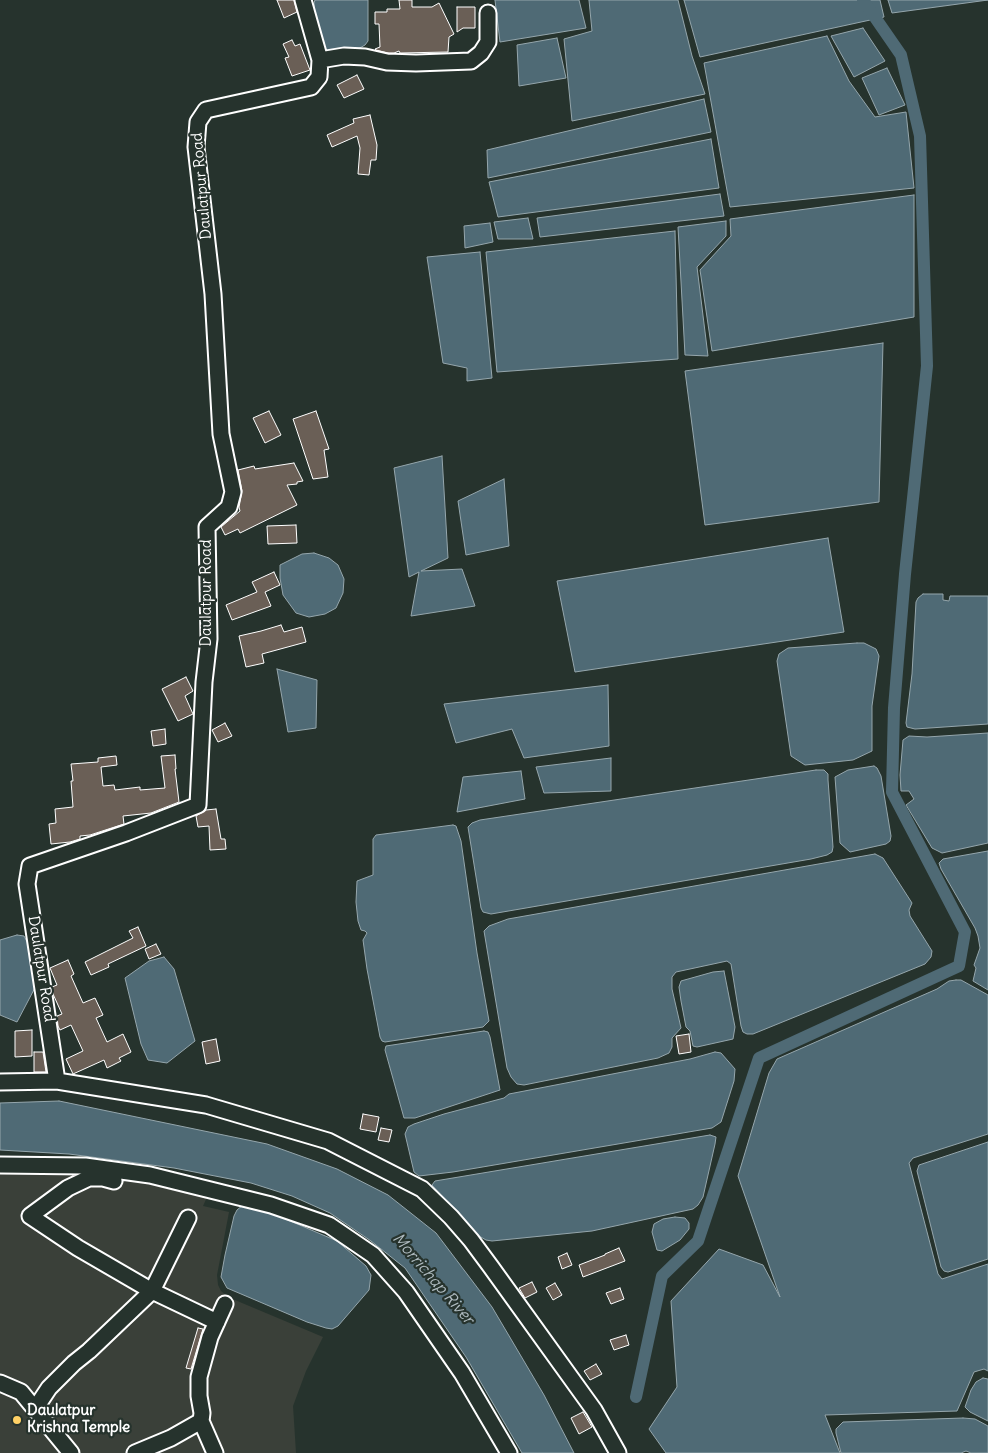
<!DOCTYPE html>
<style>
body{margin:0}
canvas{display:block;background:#26332d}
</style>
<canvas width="988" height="1453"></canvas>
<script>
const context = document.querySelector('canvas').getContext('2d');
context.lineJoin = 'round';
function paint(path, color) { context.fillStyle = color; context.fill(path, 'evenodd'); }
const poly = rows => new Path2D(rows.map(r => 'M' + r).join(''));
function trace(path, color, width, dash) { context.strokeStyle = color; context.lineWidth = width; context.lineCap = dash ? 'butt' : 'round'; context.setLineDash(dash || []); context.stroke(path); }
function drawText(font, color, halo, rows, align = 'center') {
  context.font = font + ' Delius,sans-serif'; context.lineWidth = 4.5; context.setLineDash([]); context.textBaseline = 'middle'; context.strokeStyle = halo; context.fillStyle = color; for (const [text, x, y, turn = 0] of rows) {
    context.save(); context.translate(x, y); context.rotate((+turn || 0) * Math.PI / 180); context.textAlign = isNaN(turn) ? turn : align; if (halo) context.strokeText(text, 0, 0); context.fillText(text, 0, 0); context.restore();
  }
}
paint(poly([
 [19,1171,130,1178,207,1197,203,1206,229,1212,217,1275,218,1285,221,1291,228,1297,242,1303,323,1337,306,1371,293,1406,296,1453,0,1453,0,1172],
 [198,1328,210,1331,198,1371,187,1368]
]), '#3a4039');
const water = poly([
 [315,0,368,0,368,41,365,45,351,53,323,52,315,20,314,3,315,0],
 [495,0,579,0,586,28,500,42,495,0],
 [589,0,678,0,692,56,705,94,572,121,564,39,592,31,589,0],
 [684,0,880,0,884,17,700,57,684,0],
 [888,0,988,0,892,13,888,0],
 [863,28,885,61,854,77,831,36,863,28],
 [827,36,849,81,875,117,906,112,914,188,730,207,704,63,827,36],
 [557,38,566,78,519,86,517,45,557,38],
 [887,68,905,105,879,115,862,78,887,68],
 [704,99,711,132,488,178,487,150,704,99],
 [711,139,719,188,498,217,489,182,711,139],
 [720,194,724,216,540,237,537,218,720,194],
 [914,195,914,317,712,351,700,270,731,236,730,219,914,195],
 [528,218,533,239,498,239,494,222,528,218],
 [726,221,726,236,697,267,708,356,685,355,678,227,726,221],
 [490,223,493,242,465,248,464,226,490,223],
 [675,231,678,359,497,372,486,252,675,231],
 [480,252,492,378,467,381,467,368,443,363,427,257,480,252],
 [883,343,879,502,705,525,685,371,883,343],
 [442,456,448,558,421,571,462,569,475,606,411,616,419,572,409,577,394,468,442,456],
 [504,479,509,546,466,555,458,501,504,479],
 [828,538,844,632,575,672,557,581,828,538],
 [314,553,329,558,338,565,344,579,343,593,336,608,325,614,309,617,296,613,283,595,280,578,280,565,302,554,314,553],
 [923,594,943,594,943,600,949,601,950,596,988,596,988,724,915,729,907,727,906,723,912,674,916,602,918,598,923,594],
 [857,643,864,643,876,649,879,656,872,706,872,751,853,760,805,765,791,756,777,661,779,654,788,648,857,643],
 [277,669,317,680,316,728,288,732,277,669],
 [608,685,609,746,524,758,512,729,456,743,444,704,608,685],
 [988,733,988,843,942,853,932,848,906,805,914,799,909,791,901,791,900,775,903,740,909,736,927,737,988,733],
 [611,758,611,791,544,793,536,767,611,758],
 [874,766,877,768,881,776,891,836,890,841,886,844,850,852,840,843,835,777,848,770,874,766],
 [816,770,824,770,828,774,828,780,833,847,832,852,827,855,811,859,491,914,483,912,481,908,468,827,472,823,480,820,816,770],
 [521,771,525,799,457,812,463,777,521,771],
 [453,825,456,826,461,841,477,953,489,1021,483,1027,385,1042,382,1041,380,1037,367,969,363,940,367,933,365,931,361,930,358,921,356,902,357,881,373,875,373,839,376,835,453,825],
 [988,851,988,990,973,981,976,968,974,965,980,948,978,936,975,928,941,869,939,863,943,859,988,851],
 [875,854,883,858,912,903,909,910,910,916,932,951,931,957,925,964,753,1034,747,1034,743,1032,741,1026,731,964,727,961,676,972,672,977,672,989,681,1028,672,1038,672,1047,669,1053,658,1058,524,1085,517,1084,511,1077,507,1068,484,931,489,926,508,919,875,854],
 [17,935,24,936,33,953,38,982,17,1022,0,1015,0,940,17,935],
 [164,957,174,969,195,1041,167,1063,148,1060,141,1044,125,978,149,961,164,957],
 [724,971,735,1027,733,1039,697,1047,693,1046,690,1031,686,1027,681,1001,679,987,681,981,713,972,724,971],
 [956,980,961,980,988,995,988,1134,913,1158,909,1163,938,1274,942,1279,988,1264,988,1371,984,1369,974,1372,957,1411,825,1415,840,1453,666,1453,649,1429,677,1387,671,1301,719,1249,763,1265,780,1297,738,1176,769,1073,777,1059,937,989,949,981,956,980],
 [484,1031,488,1032,490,1037,500,1090,415,1118,404,1118,385,1050,386,1046,484,1031],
 [715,1052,721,1053,735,1069,734,1081,721,1122,712,1128,453,1172,419,1176,414,1172,405,1134,408,1127,414,1124,444,1114,504,1098,509,1094,690,1059,715,1052],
 [59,1101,267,1144,337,1169,388,1195,436,1233,492,1307,544,1395,574,1453,522,1453,466,1357,405,1268,371,1241,330,1213,292,1196,251,1183,174,1168,69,1154,0,1150,0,1103,59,1101],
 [710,1135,716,1137,715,1144,703,1197,698,1205,693,1209,592,1231,492,1241,486,1240,479,1236,432,1185,435,1181,710,1135],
 [988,1142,988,1259,948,1272,944,1271,941,1267,917,1171,919,1165,988,1142],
 [243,1205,255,1206,337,1241,366,1266,371,1275,369,1290,338,1326,332,1329,326,1328,307,1322,227,1288,221,1277,225,1255,234,1216,237,1210,243,1205],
 [675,1217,685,1218,689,1223,689,1229,680,1240,662,1251,657,1250,652,1232,654,1224,663,1219,675,1217],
 [983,1378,988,1379,988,1421,970,1412,965,1407,971,1390,976,1382,983,1378],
 [963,1418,975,1419,988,1426,988,1453,971,1453,966,1451,961,1453,841,1453,836,1433,836,1429,843,1422,963,1418]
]);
paint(water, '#4f6a75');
trace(water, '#95a6ac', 1);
trace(poly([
 [636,1397,662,1276,698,1241,759,1058,959,966,965,932,892,792,894,708,905,574,927,366,920,136,901,55,863,0]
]), '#4f6a75', 12);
const building = poly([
 [277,0,294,0,297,12,284,18,277,0],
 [399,0,412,0,412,7,432,7,439,3,454,34,449,37,448,52,400,53,399,51,394,53,388,53,376,50,375,49,380,47,379,24,375,24,375,12,387,12,387,9,400,9,399,0],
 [457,7,475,7,475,28,463,28,457,32,457,7],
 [292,40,295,46,300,44,310,70,292,76,285,58,289,57,283,44,292,40],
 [357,75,364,89,344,98,337,85,357,75],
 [370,115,377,145,376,160,371,160,369,175,358,174,360,148,357,136,332,147,327,135,354,123,353,119,370,115],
 [269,411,281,435,265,443,253,418,269,411],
 [316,411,329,449,324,450,328,477,313,479,293,419,316,411],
 [294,463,303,481,297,482,297,484,287,485,297,505,240,533,238,529,225,535,221,527,240,511,239,507,242,491,238,470,254,466,255,469,294,463],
 [296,525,297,543,268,544,267,526,296,525],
 [274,572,280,585,265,592,271,606,232,620,226,605,257,592,252,582,274,572],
 [281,625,284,632,302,627,306,642,262,654,264,663,246,667,239,636,261,631,281,625],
 [186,677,193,691,185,696,193,714,178,721,162,689,186,677],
 [225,723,232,736,218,742,212,730,225,723],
 [165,729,166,744,153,746,151,731,165,729],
 [175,755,176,769,175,769,179,802,151,813,123,816,124,824,90,835,80,836,80,839,70,842,51,844,49,824,56,823,55,809,73,807,71,781,73,781,71,764,98,762,98,758,116,756,117,765,101,767,103,786,114,785,115,790,140,787,140,790,165,788,161,756,175,755],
 [216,809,221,839,225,839,226,849,210,850,209,826,198,827,196,816,206,810,216,809],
 [138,927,146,946,108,964,109,967,91,975,85,962,133,938,129,931,138,927],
 [156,944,161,954,149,959,145,949,156,944],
 [68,960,74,974,71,976,83,1003,95,998,103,1015,96,1018,107,1042,123,1034,131,1052,119,1058,121,1061,107,1068,104,1060,73,1074,66,1059,83,1051,71,1025,60,1030,58,1026,57,1016,62,1014,53,994,52,987,57,985,50,968,68,960],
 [32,1030,32,1056,15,1057,15,1031,32,1030],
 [689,1034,691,1052,679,1054,676,1036,689,1034],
 [216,1039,220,1061,206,1064,202,1042,216,1039],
 [34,1052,43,1052,46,1072,34,1072,34,1052],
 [363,1114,379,1117,376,1132,360,1129,363,1114],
 [381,1128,392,1130,389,1142,378,1140,381,1128],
 [619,1248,625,1261,583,1277,579,1265,605,1255,605,1254,619,1248],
 [567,1253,572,1265,562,1269,558,1257,567,1253],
 [532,1282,537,1292,525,1298,519,1288,532,1282],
 [555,1283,562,1295,553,1300,546,1288,555,1283],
 [620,1288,624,1299,611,1304,606,1293,620,1288],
 [198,1328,203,1329,191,1369,186,1368,198,1328],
 [626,1335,629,1345,614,1350,610,1340,626,1335],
 [596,1364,602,1374,590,1380,584,1371,596,1364],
 [583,1412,592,1427,579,1434,571,1418,583,1412]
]);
paint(building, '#6a5f56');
trace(building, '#fff', 1);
const minor = poly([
 [320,60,344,56,365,57,387,62,416,63,471,61,481,53,488,42,488,13],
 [57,1081,27,884,30,866,126,833,198,805,204,682,209,639,207,527,229,507,233,492,221,434,213,294,196,147,198,122,206,110,311,87,319,77,320,60,303,0],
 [0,1082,57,1081,206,1105,328,1141,422,1189,451,1217,471,1240,491,1267,594,1410,618,1453],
 [0,1165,85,1166,150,1175,271,1205,329,1225,373,1255,406,1292,462,1373,509,1453],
 [114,1181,103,1178,89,1178,68,1188,30,1216,78,1248,152,1291,217,1322],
 [0,1383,21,1392,71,1453],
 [35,1409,49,1388,74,1363,89,1351,152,1291,188,1218],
 [201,1421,215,1453],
 [135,1453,171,1438,201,1421,202,1413,199,1396,199,1377,210,1337,225,1304]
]);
trace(minor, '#fff', 19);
trace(minor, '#26332d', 15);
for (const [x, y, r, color] of [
 [17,1420,5,"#ffd166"]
]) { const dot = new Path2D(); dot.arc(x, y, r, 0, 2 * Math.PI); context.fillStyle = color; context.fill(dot); trace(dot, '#26332d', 2); }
drawText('15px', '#fff', '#26332d', [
 ["Daulatpur Road",202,186,-95],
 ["Daulatpur Road",207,593,-90],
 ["Daulatpur Road",41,969,81]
]);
drawText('bold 15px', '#fff', '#26332d', [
 ["Daulatpur",27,1411],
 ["Krishna Temple",27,1428]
], 'left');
drawText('italic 16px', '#b0bcc1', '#26332d', [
 ["Morrichap River",433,1279,49]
]);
</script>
